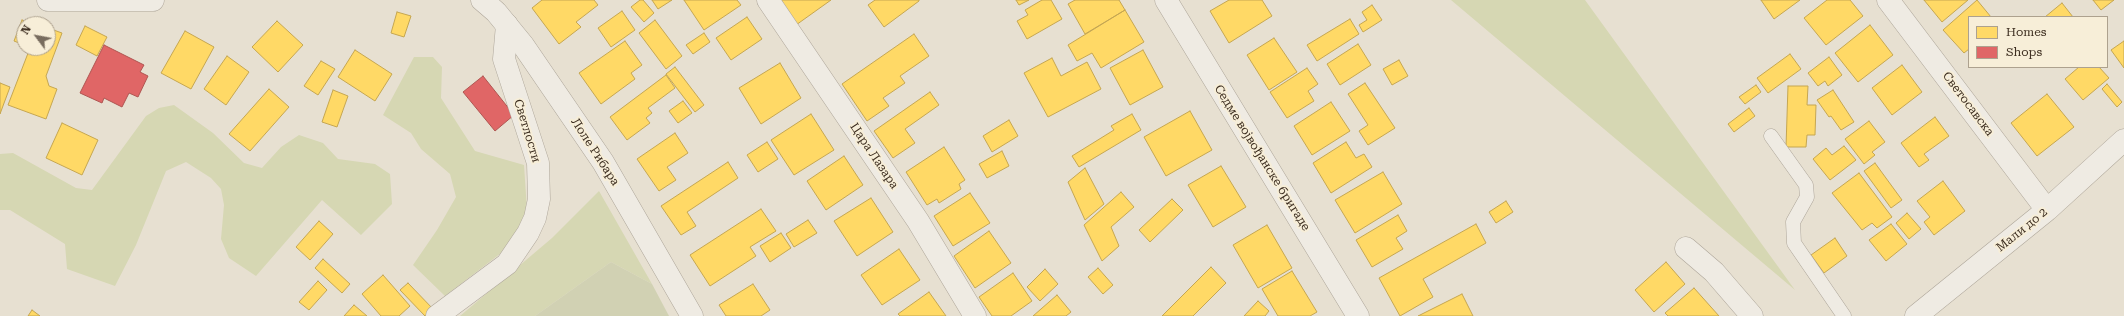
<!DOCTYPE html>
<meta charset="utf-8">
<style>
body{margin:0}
#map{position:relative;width:2124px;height:316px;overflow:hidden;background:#e7e0d1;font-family:"Roboto Serif",serif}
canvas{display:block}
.legend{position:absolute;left:1968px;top:16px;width:140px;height:52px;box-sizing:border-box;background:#f7eed8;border:1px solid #ada18e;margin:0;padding:5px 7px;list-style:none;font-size:12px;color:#3d2e20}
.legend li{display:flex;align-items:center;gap:8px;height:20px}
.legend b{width:20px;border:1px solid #ada18e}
.north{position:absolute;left:16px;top:16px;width:40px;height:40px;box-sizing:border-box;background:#f7eed8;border:1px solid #ada18e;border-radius:50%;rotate:302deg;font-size:11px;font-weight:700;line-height:16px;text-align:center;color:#3d2e20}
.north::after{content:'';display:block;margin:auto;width:14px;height:18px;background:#786c5e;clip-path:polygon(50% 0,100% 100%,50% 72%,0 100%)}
</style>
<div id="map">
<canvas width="2124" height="316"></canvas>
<ul class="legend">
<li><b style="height:11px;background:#ffd966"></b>Homes</li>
<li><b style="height:11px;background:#e06666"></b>Shops</li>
</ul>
<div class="north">N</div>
</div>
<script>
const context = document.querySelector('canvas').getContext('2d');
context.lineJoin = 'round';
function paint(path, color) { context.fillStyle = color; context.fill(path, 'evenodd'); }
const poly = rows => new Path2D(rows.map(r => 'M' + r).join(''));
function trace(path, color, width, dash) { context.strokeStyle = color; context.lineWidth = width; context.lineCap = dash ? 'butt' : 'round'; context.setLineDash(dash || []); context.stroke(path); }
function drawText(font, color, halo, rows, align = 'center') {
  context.font = font + ' "Roboto Serif",serif'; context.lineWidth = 4; context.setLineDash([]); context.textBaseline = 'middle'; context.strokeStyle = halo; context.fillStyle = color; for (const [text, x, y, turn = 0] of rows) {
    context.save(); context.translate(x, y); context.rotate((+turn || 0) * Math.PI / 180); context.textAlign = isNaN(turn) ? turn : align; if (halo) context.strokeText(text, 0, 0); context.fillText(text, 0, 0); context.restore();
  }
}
paint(poly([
 [1451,0,1585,0,1795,290],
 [414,57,433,57,442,67,441,98,475,151,524,165,527,210,517,231,505,250,445,296,413,265,437,230,456,197,450,174,421,149,411,133,383,115],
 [174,105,213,133,244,163,262,168,281,147,299,135,323,143,338,159,375,164,390,174,392,204,361,235,322,200,256,276,229,258,221,239,224,205,221,189,211,178,186,162,166,171,136,245,115,286,67,269,65,244,10,210,0,210,0,154,13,153,76,188,92,190,146,116,159,108],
 [599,191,652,284,611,262,535,316,460,316,552,238]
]), '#d6d7b3');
paint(poly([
 [611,262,652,284,669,316,535,316]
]), '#d1d1b3');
const homes = poly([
 [542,0,594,0,598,5,576,22,581,27,559,44,532,8,542,0],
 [640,0,643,0,654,13,644,22,631,7,640,0],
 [652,0,672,0,658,9,652,0],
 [684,0,737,0,741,5,704,30,684,0],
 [779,0,831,0,796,25,779,0],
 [875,0,919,0,919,1,884,27,868,5,875,0],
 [1016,0,1029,0,1019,5,1016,0],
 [1042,0,1051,0,1062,19,1027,39,1017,21,1028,15,1025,10,1042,0],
 [1075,0,1119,0,1125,10,1085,34,1068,4,1075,0],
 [1229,0,1262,0,1272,16,1229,43,1210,11,1229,0],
 [1761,0,1800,0,1774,19,1761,0],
 [1827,0,1850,0,1863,16,1826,45,1804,18,1827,0],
 [1924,0,1968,0,1942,22,1924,0],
 [1977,0,1991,17,1969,17,1969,49,1964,53,1943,30,1977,0],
 [2093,0,2114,0,2101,10,2093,0],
 [2062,3,2073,17,2045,17,2062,3],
 [1372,5,1382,20,1363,32,1359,25,1367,20,1362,12,1372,5],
 [1125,10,1144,42,1101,68,1092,53,1077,61,1068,45,1125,10],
 [622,11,635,30,611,47,598,28,622,11],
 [397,12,411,16,404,37,391,33,397,12],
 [747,17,762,39,731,60,716,38,747,17],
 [1350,19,1359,34,1317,61,1307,45,1350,19],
 [22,20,34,24,24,24,24,45,14,41,22,20],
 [655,20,682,56,666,69,639,33,655,20],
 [277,21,303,45,278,72,252,47,277,21],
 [1870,25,1893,55,1858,82,1835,53,1870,25],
 [85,26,107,37,97,56,76,45,85,26],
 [48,28,62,33,46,76,49,86,57,89,46,119,8,105,30,48,48,48,48,28],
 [185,31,214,47,191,89,161,73,185,31],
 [704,33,710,42,693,54,686,45,704,33],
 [914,34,929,56,900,76,905,83,883,98,889,106,867,121,842,84,914,34],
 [1274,38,1297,72,1269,90,1247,55,1274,38],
 [625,41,642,65,631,73,635,79,601,104,579,73,625,41],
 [2124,41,2124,68,2111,50,2124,41],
 [1358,44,1371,65,1340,85,1327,64,1358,44],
 [355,50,392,74,375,101,338,77,355,50],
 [1143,50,1163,87,1130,105,1110,68,1143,50],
 [1790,54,1801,69,1768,93,1757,78,1790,54],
 [227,56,249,72,226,105,204,89,227,56],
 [1829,57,1842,75,1828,86,1825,81,1818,86,1808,73,1829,57],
 [1052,58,1061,76,1087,62,1101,89,1048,117,1024,73,1052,58],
 [1399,60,1408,76,1392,85,1383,69,1399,60],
 [321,61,335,69,318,95,304,86,321,61],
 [780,63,801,98,761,124,739,88,780,63],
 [1902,65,1922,92,1892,115,1872,88,1902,65],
 [675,67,704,105,695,112,666,74,675,67],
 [2079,67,2099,67,2109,78,2083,100,2065,79,2079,67],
 [1307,68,1318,84,1308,91,1314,101,1287,118,1270,92,1307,68],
 [666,75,675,88,648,108,652,113,646,118,650,123,627,140,610,117,666,75],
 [0,83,10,87,0,114,0,83],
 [1365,83,1395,128,1368,145,1359,131,1368,125,1348,94,1365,83],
 [2107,84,2122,102,2117,107,2102,89,2107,84],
 [1756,85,1761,92,1745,104,1739,97,1756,85],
 [1788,86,1808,86,1807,105,1816,105,1815,135,1807,135,1806,147,1786,147,1788,86],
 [269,89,289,107,250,151,229,134,269,89],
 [333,90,348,96,337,127,322,122,333,90],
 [1833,90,1854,122,1841,130,1831,116,1829,117,1817,100,1833,90],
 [930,92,939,105,905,129,915,143,893,158,874,131,930,92],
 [2047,94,2074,127,2037,156,2011,123,2047,94],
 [683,101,692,113,678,123,669,111,683,101],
 [1331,102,1350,131,1312,155,1294,126,1331,102],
 [1749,108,1755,116,1734,132,1728,124,1749,108],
 [1190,111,1212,150,1166,176,1144,137,1190,111],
 [811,114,834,150,794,175,771,140,811,114],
 [1132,114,1141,130,1079,167,1072,156,1114,130,1111,126,1132,114],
 [1935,117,1949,136,1924,154,1929,160,1919,167,1901,143,1935,117],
 [1009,120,1018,136,992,152,983,136,1009,120],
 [1869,121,1885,142,1872,152,1875,155,1864,164,1845,139,1869,121],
 [62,123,98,140,82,175,46,158,62,123],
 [675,133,688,153,667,167,676,180,659,191,637,159,675,133],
 [767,142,778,159,758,172,747,155,767,142],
 [1346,142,1356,158,1364,154,1372,167,1331,193,1313,163,1346,142],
 [1844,146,1856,160,1830,180,1813,159,1826,148,1832,155,1844,146],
 [944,147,965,180,959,184,961,189,939,203,937,199,927,205,906,172,944,147],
 [1002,151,1009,166,987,178,979,164,1002,151],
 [844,156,863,185,826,210,807,181,844,156],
 [728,162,738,178,687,212,696,226,681,235,661,206,728,162],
 [1875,163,1902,200,1891,208,1864,171,1875,163],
 [1221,166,1246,207,1213,227,1188,185,1221,166],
 [1085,168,1104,204,1085,220,1068,182,1085,168],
 [1383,172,1402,204,1355,233,1335,200,1383,172],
 [1859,173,1892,217,1877,228,1872,223,1862,230,1832,193,1859,173],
 [1943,181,1965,211,1934,235,1924,222,1930,217,1917,201,1943,181],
 [1121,192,1134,207,1111,227,1119,246,1102,261,1084,225,1121,192],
 [970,193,990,223,953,246,934,216,970,193],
 [871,198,893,232,857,256,834,221,871,198],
 [1172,199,1183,210,1150,242,1139,230,1172,199],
 [1506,201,1513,212,1496,223,1489,212,1506,201],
 [761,209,776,231,750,247,756,256,710,286,690,255,761,209],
 [1907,213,1921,229,1909,239,1896,223,1907,213],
 [1398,215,1407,231,1396,238,1403,249,1372,267,1356,240,1398,215],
 [808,220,817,233,794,247,786,234,808,220],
 [319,221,333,234,310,260,296,247,319,221],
 [1476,224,1486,243,1423,279,1433,297,1400,316,1379,278,1476,224],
 [1891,224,1907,244,1886,261,1869,240,1891,224],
 [1267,225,1292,268,1258,288,1233,245,1267,225],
 [989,231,1011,263,975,288,954,256,989,231],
 [781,233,791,248,770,262,760,246,781,233],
 [1835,238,1847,256,1824,273,1811,255,1835,238],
 [899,249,920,280,882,305,861,275,899,249],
 [323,259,350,284,342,293,315,268,323,259],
 [1666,262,1685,284,1654,312,1635,290,1666,262],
 [1211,267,1226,283,1193,316,1162,316,1211,267],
 [1098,268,1113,285,1103,294,1088,277,1098,268],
 [1045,269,1058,284,1040,301,1027,287,1045,269],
 [1292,271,1317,312,1310,316,1278,316,1262,289,1292,271],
 [1013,273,1032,301,1011,316,992,316,979,297,1013,273],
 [383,275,410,306,399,316,381,316,362,294,383,275],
 [318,281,327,290,309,310,299,302,318,281],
 [408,283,434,310,428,316,425,316,400,290,408,283],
 [753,284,770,310,761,316,726,316,719,305,753,284],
 [1694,288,1719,316,1668,316,1665,313,1694,288],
 [929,292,946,316,900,316,898,314,929,292],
 [1462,294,1473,316,1418,316,1462,294],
 [1057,295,1071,312,1066,316,1033,316,1057,295],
 [1258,301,1269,311,1265,316,1244,316,1258,301],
 [354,305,367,316,344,316,354,305],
 [32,310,40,316,28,316,32,310]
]);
paint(homes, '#ffd966');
trace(homes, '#c5a651', 1);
const shops = poly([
 [104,45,144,65,140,72,148,76,138,97,129,93,122,107,104,98,102,103,80,93,104,45],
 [483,76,514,115,495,131,463,92,483,76]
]);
paint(shops, '#e06666');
trace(shops, '#af5551', 1);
const service = poly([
 [1771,136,1806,185,1807,197,1793,222,1794,243,1844,316]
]);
const minor = poly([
 [768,0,918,221,975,316],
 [1166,0,1358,316],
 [1888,0,2047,210],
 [1686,248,1714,272,1752,316],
 [437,316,507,264,528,233,535,218,539,199,538,163,504,59,507,25],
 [1916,316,2047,210,2124,140]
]);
const tertiary = poly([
 [48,0,153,0],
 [482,0,496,12,523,45,603,162,692,316]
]);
trace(service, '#ada599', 15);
trace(minor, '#ada599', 23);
trace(tertiary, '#ada599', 23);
trace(service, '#efebe3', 14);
trace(minor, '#efebe3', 22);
trace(tertiary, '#efebe3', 22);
drawText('12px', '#3d2e20', '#f7eed8', [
 ["Светосавска",1968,104,53],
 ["Светлости",527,131,73],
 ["Лоле Рибара",595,152,57],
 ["Цара Лазара",874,156,56],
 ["Седме војвођанске бригаде",1262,158,58],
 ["Мали до 2",2022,230,-39]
]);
</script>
